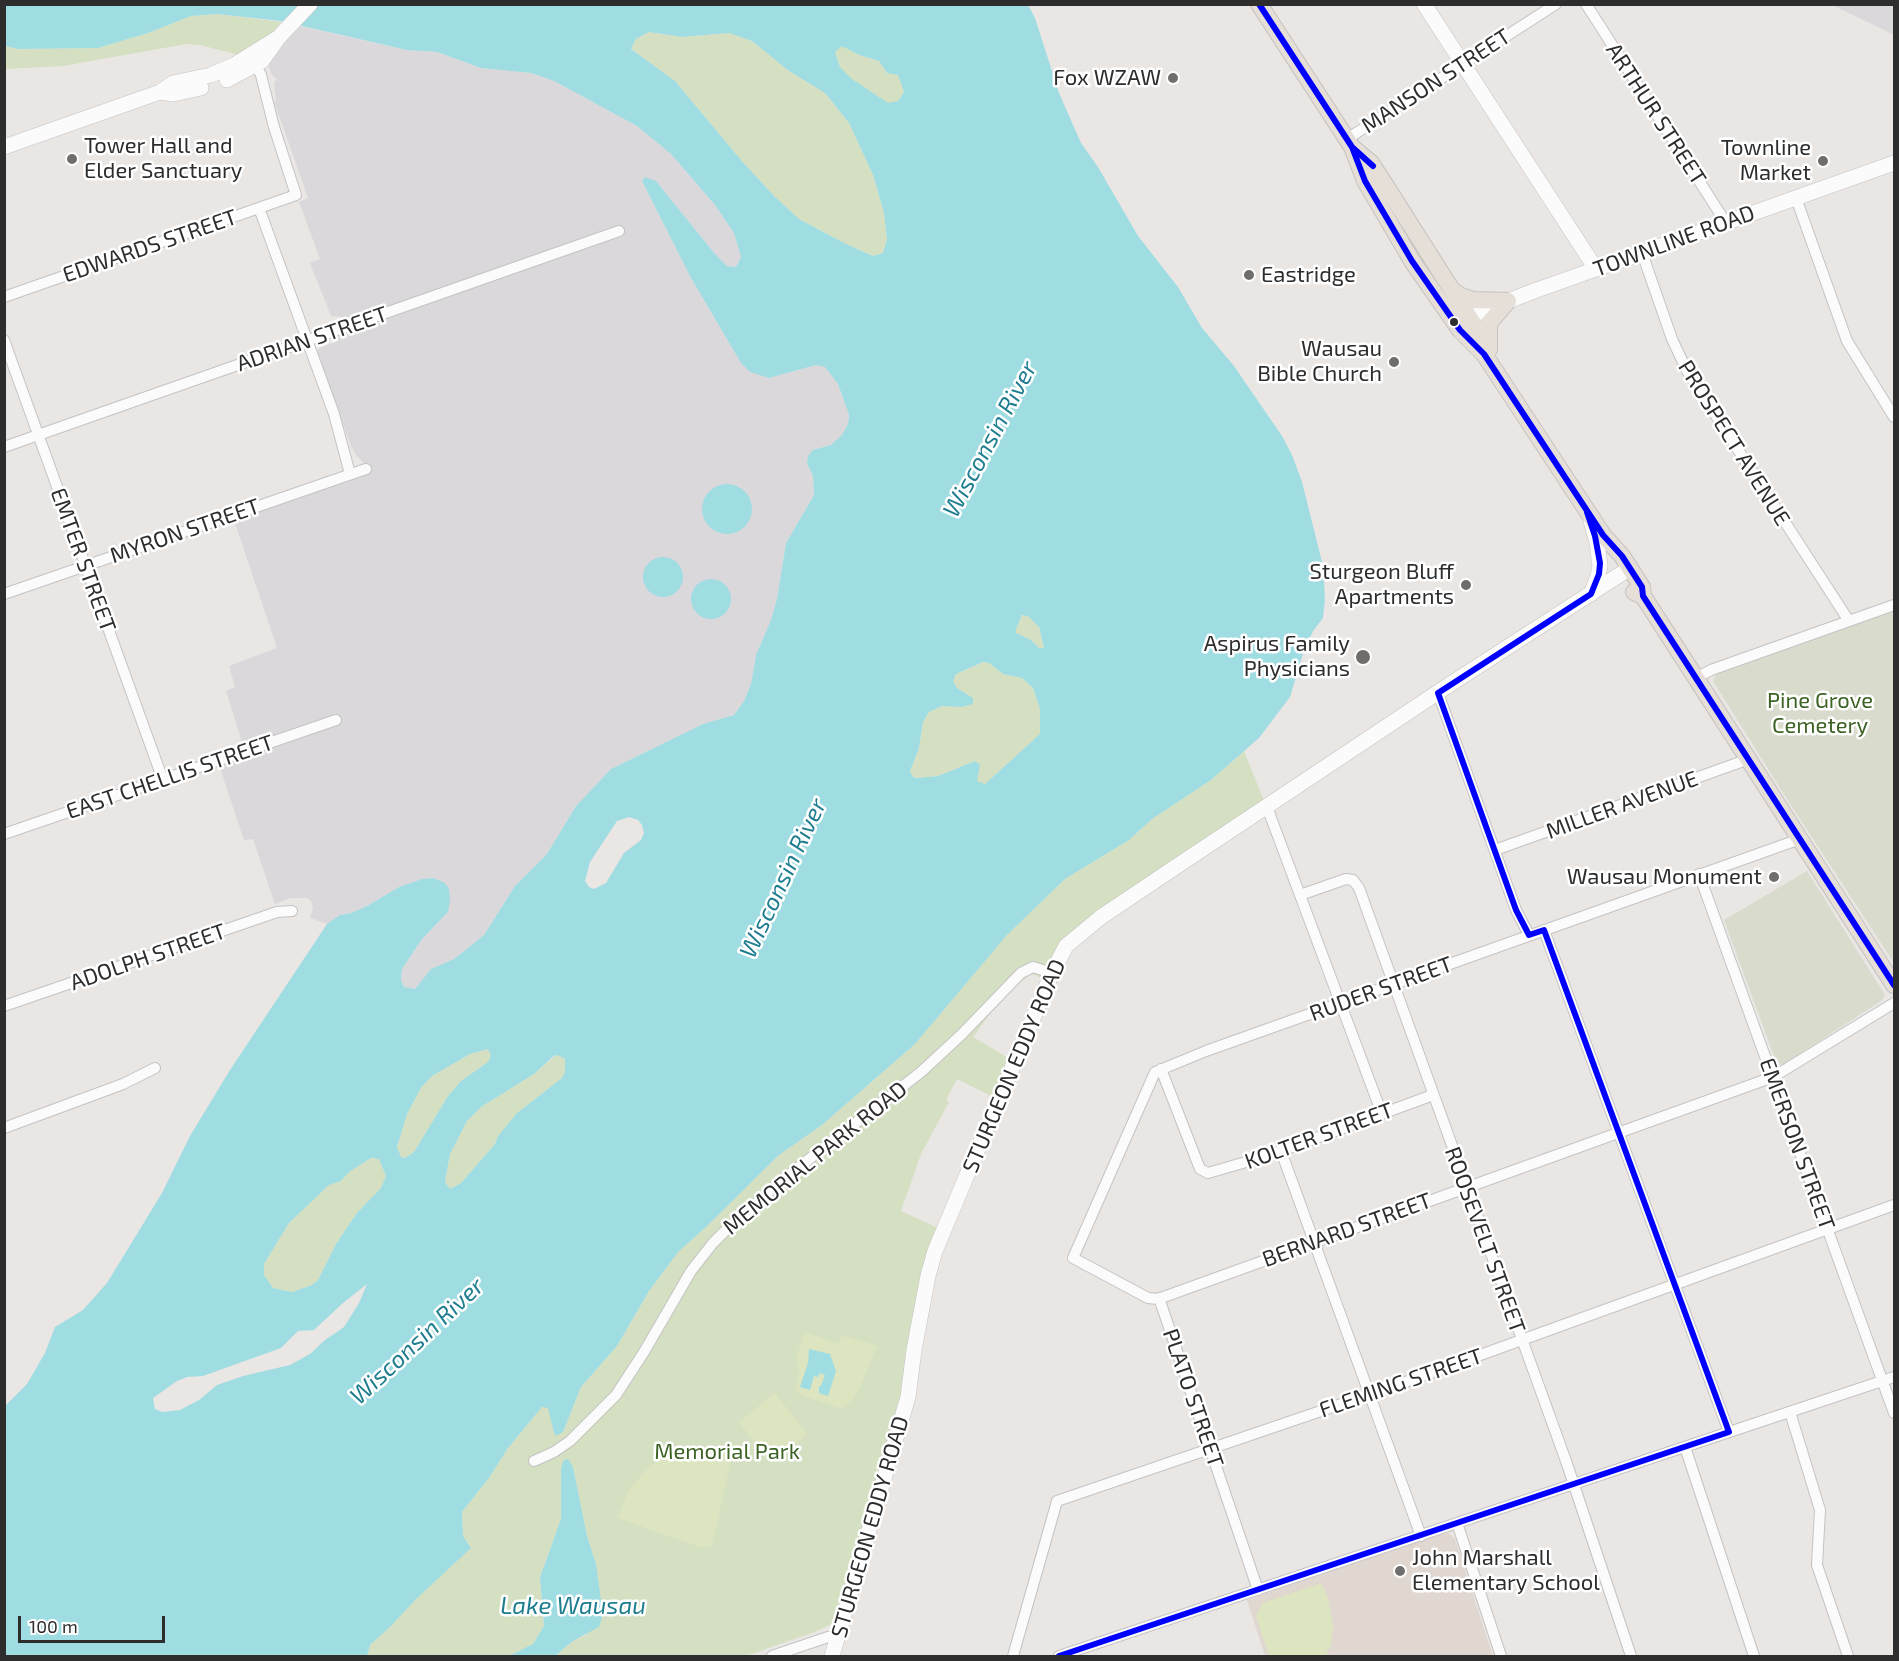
<!DOCTYPE html>
<style>
body{margin:0}
#map{position:relative;width:1899px;height:1661px;overflow:hidden;background:#e9e6e4;font-family:"Exo 2",sans-serif}
canvas{display:block}
.frame{position:absolute;inset:0;border:6px solid #2d2d2d;pointer-events:none}
.scale{position:absolute;left:18px;top:1616px;width:147px;height:27px;box-sizing:border-box;border:3px solid #2d2d2d;border-top:0;padding-left:8px;font-size:18px;line-height:21px;white-space:nowrap;color:#2d2d2d;-webkit-text-stroke:4px #fff;paint-order:stroke}
</style>
<div id="map">
<canvas width="1899" height="1661"></canvas>
<div class="frame"></div>
<div class="scale">100 m</div>
</div>
<script>
const context = document.querySelector('canvas').getContext('2d');
context.lineJoin = 'round';
function paint(path, color) { context.fillStyle = color; context.fill(path, 'evenodd'); }
const poly = rows => new Path2D(rows.map(r => 'M' + r).join(''));
function trace(path, color, width, dash) { context.strokeStyle = color; context.lineWidth = width; context.lineCap = dash ? 'butt' : 'round'; context.setLineDash(dash || []); context.stroke(path); }
function drawText(font, color, halo, rows, align = 'center') {
  context.font = font + ' "Exo 2",sans-serif'; context.lineWidth = 5; context.setLineDash([]); context.textBaseline = 'middle'; context.strokeStyle = halo; context.fillStyle = color; for (const [text, x, y, turn = 0] of rows) {
    context.save(); context.translate(x, y); context.rotate((+turn || 0) * Math.PI / 180); context.textAlign = isNaN(turn) ? turn : align; if (halo) context.strokeText(text, 0, 0); context.fillText(text, 0, 0); context.restore();
  }
}
paint(poly([
 [1832,5,1894,5,1894,35,1847,12],
 [300,26,406,50,437,52,481,68,531,73,554,81,637,126,671,154,715,205,734,233,741,257,736,267,727,266,715,254,656,181,642,181,691,278,741,363,769,378,816,365,826,367,838,384,849,415,848,424,842,435,831,445,813,450,807,463,813,476,814,495,786,543,777,599,771,620,756,655,751,684,744,701,734,715,703,724,611,769,576,806,547,854,515,886,484,935,454,959,431,969,415,989,404,988,401,980,402,969,422,939,448,912,433,878,422,879,399,887,367,906,351,913,340,915,327,924,310,918,313,907,311,901,307,898,290,898,275,904,253,839,244,840,220,768,247,758,226,691,235,687,229,666,277,648,234,520,352,479,361,478,364,463,356,455,351,446,317,351,321,347,336,342,342,317,331,316,310,263,320,259,299,202,308,198,274,101,276,100,274,83,277,79,271,74,268,62,270,58]
]), '#dad8da');
paint(poly([
 [1444,1533,1449,1533,1455,1539,1493,1656,1265,1656,1247,1600]
]), '#e0d7d1');
paint(poly([
 [217,14,282,22,269,36,243,56,200,45,186,44,63,66,5,69,4,46,18,49,98,48,148,33,191,16],
 [649,32,682,37,730,33,752,41,789,71,825,93,849,123,873,175,884,213,887,239,883,253,873,256,844,243,799,219,774,196,741,160,675,81,631,49,636,39],
 [842,45,859,55,879,61,887,73,898,75,904,92,898,101,889,104,851,79,840,67,835,52],
 [1022,615,1029,617,1039,627,1044,648,1039,648,1031,640,1016,633,1016,629],
 [983,662,989,663,1003,674,1022,678,1033,688,1040,709,1040,734,985,784,977,781,980,765,975,761,938,776,917,778,913,777,910,771,919,748,923,722,929,712,942,706,962,707,973,704,973,698,957,688,953,681,956,674],
 [1244,751,1264,801,1059,949,1040,978,1036,975,1030,975,1014,987,998,1003,973,1037,1010,1059,993,1097,957,1079,946,1100,949,1102,921,1154,901,1211,938,1228,907,1381,837,1618,833,1623,817,1631,746,1656,555,1656,573,1641,588,1634,596,1564,587,1536,573,1467,561,1496,561,1519,540,1577,544,1626,533,1644,509,1656,367,1656,370,1645,390,1627,415,1599,471,1548,463,1536,462,1512,489,1478,508,1448,542,1407,548,1407,563,1432,581,1387,617,1346,649,1291,679,1251,705,1228,779,1155,822,1125,915,1044,1007,935,1065,879,1129,840,1152,819,1211,780],
 [488,1049,491,1056,488,1062,461,1081,448,1096,414,1152,405,1158,401,1157,397,1148,401,1134,407,1114,421,1088,432,1076,470,1054],
 [558,1054,565,1059,565,1072,562,1078,517,1113,498,1136,495,1144,461,1183,450,1189,445,1182,450,1154,467,1121,481,1107,534,1074],
 [371,1158,379,1159,386,1176,381,1188,356,1214,336,1244,318,1280,312,1285,292,1292,273,1288,264,1275,264,1264,289,1223,329,1185,341,1181,349,1172]
]), '#d4e0c1');
paint(poly([
 [1894,609,1894,963,1785,796,1713,681,1717,673,1736,665],
 [1807,871,1885,995,1881,1001,1781,1066,1777,1064,1775,1059,1724,920]
]), '#d9dccd');
paint(poly([
 [804,1332,838,1344,841,1337,846,1336,877,1346,859,1390,850,1402,841,1408,801,1395,795,1390,800,1372,796,1360],
 [775,1393,807,1434,770,1463,739,1422],
 [706,1449,733,1452,712,1545,702,1548,618,1518,628,1491,650,1466,678,1451],
 [1321,1583,1328,1598,1333,1625,1331,1645,1326,1655,1324,1656,1269,1656,1256,1616,1262,1603]
]), '#dce4c0');
paint(poly([
 [5,5,1028,5,1035,18,1059,93,1081,143,1098,167,1138,236,1178,287,1202,328,1234,366,1282,436,1292,455,1302,482,1323,566,1325,599,1323,618,1313,631,1304,650,1290,697,1259,738,1211,780,1152,819,1129,840,1065,879,1007,935,915,1044,822,1125,779,1155,705,1228,679,1251,649,1291,617,1346,581,1387,563,1432,556,1436,554,1433,548,1408,542,1407,508,1448,489,1478,462,1512,463,1536,471,1548,416,1599,390,1627,370,1645,367,1656,5,1656,4,1407,27,1384,45,1353,55,1327,83,1310,107,1283,162,1193,190,1136,230,1070,327,924,340,915,351,913,367,906,399,887,422,879,433,878,445,883,449,889,450,900,448,912,422,939,402,969,401,980,404,987,415,989,431,969,454,959,484,935,515,886,547,854,576,806,611,769,703,724,734,715,744,701,751,684,756,655,771,620,777,599,786,543,814,495,813,476,807,463,808,456,813,450,831,445,842,435,848,424,849,415,838,384,825,367,816,365,769,378,750,372,741,363,691,278,642,181,645,177,656,181,715,254,727,266,736,267,741,257,734,233,715,205,671,154,637,126,554,81,531,73,481,68,437,52,407,50,280,21,217,14,191,16,148,33,98,48,18,49,5,46],
 [649,32,682,37,729,33,752,41,789,71,825,93,849,123,873,175,884,213,887,239,883,253,873,256,844,243,799,219,774,196,741,160,675,81,631,49,636,39],
 [842,46,859,55,879,61,887,73,898,75,904,92,898,101,888,103,852,79,840,67,835,52],
 [1022,615,1029,617,1039,627,1044,648,1039,648,1031,640,1016,633,1016,629],
 [983,662,989,663,1003,674,1022,678,1033,688,1040,709,1040,734,985,784,977,781,980,765,975,761,938,776,917,778,913,777,910,771,919,748,923,722,929,712,942,706,962,707,973,704,973,698,957,688,953,681,956,674],
 [629,817,638,820,642,825,644,833,641,840,624,853,606,883,594,889,589,887,585,881,590,862,617,821],
 [488,1049,491,1056,488,1062,461,1081,448,1096,414,1152,405,1158,401,1157,397,1147,401,1134,407,1114,421,1088,432,1076,470,1054],
 [558,1055,565,1059,565,1072,562,1078,517,1113,498,1136,495,1144,461,1183,450,1189,445,1182,450,1154,467,1121,481,1107,534,1074,554,1056],
 [371,1158,379,1159,386,1176,381,1188,356,1214,336,1244,318,1280,312,1285,292,1292,273,1288,264,1275,264,1264,289,1223,329,1185,341,1181,349,1172],
 [367,1284,359,1303,344,1327,325,1340,310,1354,290,1365,243,1376,217,1385,199,1400,180,1410,162,1412,155,1409,153,1398,177,1381,187,1377,203,1376,281,1348,298,1331,314,1330,343,1303],
 '702 509a25 25 0 1 1 50 0a25 25 0 1 1-50 0Z',
 '643 577a20 20 0 1 1 40 0a20 20 0 1 1-40 0Z',
 '691 599a20 20 0 1 1 40 0a20 20 0 1 1-40 0Z',
 [809,1349,830,1354,836,1371,828,1396,819,1393,819,1386,821,1386,825,1375,820,1373,818,1377,814,1376,810,1390,800,1387,808,1363],
 [568,1459,573,1467,587,1536,596,1564,603,1615,599,1627,573,1641,555,1656,509,1656,533,1644,544,1626,540,1577,561,1519,561,1468,564,1460]
]), '#a0dde2');
const street = poly([
 [1586,4,1726,223],
 [1347,139,1556,4],
 [1796,198,1847,341,1894,417],
 [259,208,334,414,350,474],
 [1642,253,1672,339,1687,371,1849,621],
 [4,297,296,195,274,127,261,75,256,66],
 [4,340,163,780],
 [4,447,619,231],
 [4,594,366,469],
 [1696,678,1711,670,1894,605],
 [1438,693,1516,910,1529,935],
 [1267,807,1382,1114],
 [4,834,336,720],
 [1800,839,1206,1051,1155,1072,1073,1258,1148,1298,1158,1299,1773,1077,1894,1003],
 [1495,850,1749,759],
 [1699,874,1894,1413],
 [1300,895,1346,879,1353,880,1359,888,1566,1461,1631,1656],
 [1544,930,1729,1432],
 [4,1006,277,912,292,911],
 [1161,1069,1200,1169,1208,1173,1270,1155,1433,1095],
 [4,1128,123,1084,155,1068],
 [1281,1151,1421,1536],
 [1159,1298,1258,1590],
 [1790,1412,1820,1510,1817,1565,1848,1656],
 [1685,1447,1754,1656],
 [534,1461,554,1452,570,1441,616,1395,644,1352,691,1271,713,1243,726,1230,781,1181,921,1072,961,1035,1021,973,1033,967,1052,973],
 [1457,1523,1501,1656],
 [772,1656,828,1637,838,1636],
 [1013,1656,1057,1501,1403,1383,1894,1205],
 [1059,1656,1894,1377]
]);
const secondary = poly([
 [1424,4,1596,269],
 [227,80,262,61,279,37,310,4],
 [160,92,173,94,201,88],
 [4,147,160,92,173,83,211,75,234,65,279,37],
 [1457,321,1534,291,1894,163],
 [1591,594,1598,576,1600,566,1597,542,1591,521],
 [832,1656,908,1397,914,1350,928,1276,935,1251,1052,973,1066,946,1101,917,1177,866,1446,687,1630,568]
]);
const primary = poly([
 [1259,4,1352,147,1371,163,1386,186,1478,331,1483,342,1484,354],
 [1352,147,1365,181,1412,261,1460,330,1484,354,1603,535,1622,556,1642,587,1643,596],
 [1452,290,1461,296,1473,300,1508,301],
 [1489,350,1489,323,1508,301],
 [1634,592,1643,596,1894,985]
]);
trace(street, '#c4c3c4', 12);
trace(secondary, '#c4c3c4', 16);
trace(primary, '#c5c4c3', 18);
trace(street, '#fcfbfb', 10);
trace(secondary, '#fcfbfb', 15);
trace(primary, '#e6dfd7', 16);
trace(poly([
 [1259,4,1352,147,1373,166],
 [1352,147,1365,181,1412,261,1460,330,1484,354,1603,535,1622,556,1642,587,1643,596,1894,985],
 [1059,1656,1729,1432,1544,930,1529,935,1516,910,1438,693,1591,594,1599,574,1600,563,1595,536,1587,512]
]), '#00f', 6);
for (const [x, y, r, color] of [
 [1173,78,6,"#6f6e6d"],
 [72,159,6,"#6f6e6d"],
 [1823,161,6,"#6f6e6d"],
 [1249,275,6,"#6f6e6d"],
 [1454,322,5,"#2d2d2d"],
 [1394,362,6,"#6f6e6d"],
 [1466,585,6,"#6f6e6d"],
 [1363,657,8,"#6f6e6d"],
 [1774,877,6,"#6f6e6d"],
 [1400,1571,6,"#6f6e6d"]
]) { const dot = new Path2D(); dot.arc(x, y, r, 0, 2 * Math.PI); context.fillStyle = color; context.fill(dot); trace(dot, '#fff', 2); }
drawText('22px', '#2d2d2d', '#fff', [
 ["Fox WZAW",1161,78],
 ["Tower Hall and",84,146,"left"],
 ["Elder Sanctuary",84,171,"left"],
 ["Townline",1811,148],
 ["Market",1811,173],
 ["Eastridge",1261,275,"left"],
 ["Wausau",1382,349],
 ["Bible Church",1382,374],
 ["Sturgeon Bluff",1454,572],
 ["Apartments",1454,597],
 ["Aspirus Family",1350,644],
 ["Physicians",1350,669],
 ["Wausau Monument",1762,877],
 ["John Marshall",1412,1558,"left"],
 ["Elementary School",1412,1583,"left"]
], 'right');
drawText('22px', '#2d2d2d', '#fff', [
 ["MANSON STREET",1436,81,-33],
 ["ARTHUR STREET",1656,114,57],
 ["TOWNLINE ROAD",1674,241,-20],
 ["EDWARDS STREET",150,246,-19],
 ["ADRIAN STREET",312,339,-19],
 ["PROSPECT AVENUE",1734,443,58],
 ["MYRON STREET",185,531,-19],
 ["EMTER STREET",83,560,70],
 ["EAST CHELLIS STREET",170,777,-19],
 ["MILLER AVENUE",1622,805,-20],
 ["ADOLPH STREET",148,957,-19],
 ["RUDER STREET",1381,989,-20],
 ["STURGEON EDDY ROAD",1014,1066,-67],
 ["KOLTER STREET",1319,1136,-20],
 ["EMERSON STREET",1797,1144,70],
 ["MEMORIAL PARK ROAD",815,1158,-39],
 ["BERNARD STREET",1347,1230,-20],
 ["ROOSEVELT STREET",1485,1240,70],
 ["FLEMING STREET",1401,1383,-19],
 ["PLATO STREET",1193,1398,71],
 ["STURGEON EDDY ROAD",870,1527,-74]
]);
drawText('22px', '#3c6224', '#fff', [
 ["Pine Grove",1820,701],
 ["Cemetery",1820,726],
 ["Memorial Park",727,1452]
]);
drawText('italic 24px', '#1e7d8f', '#fff', [
 ["Wisconsin River",990,439,-62],
 ["Wisconsin River",783,878,-65],
 ["Wisconsin River",417,1341,-43],
 ["Lake Wausau",573,1606]
]);
</script>
